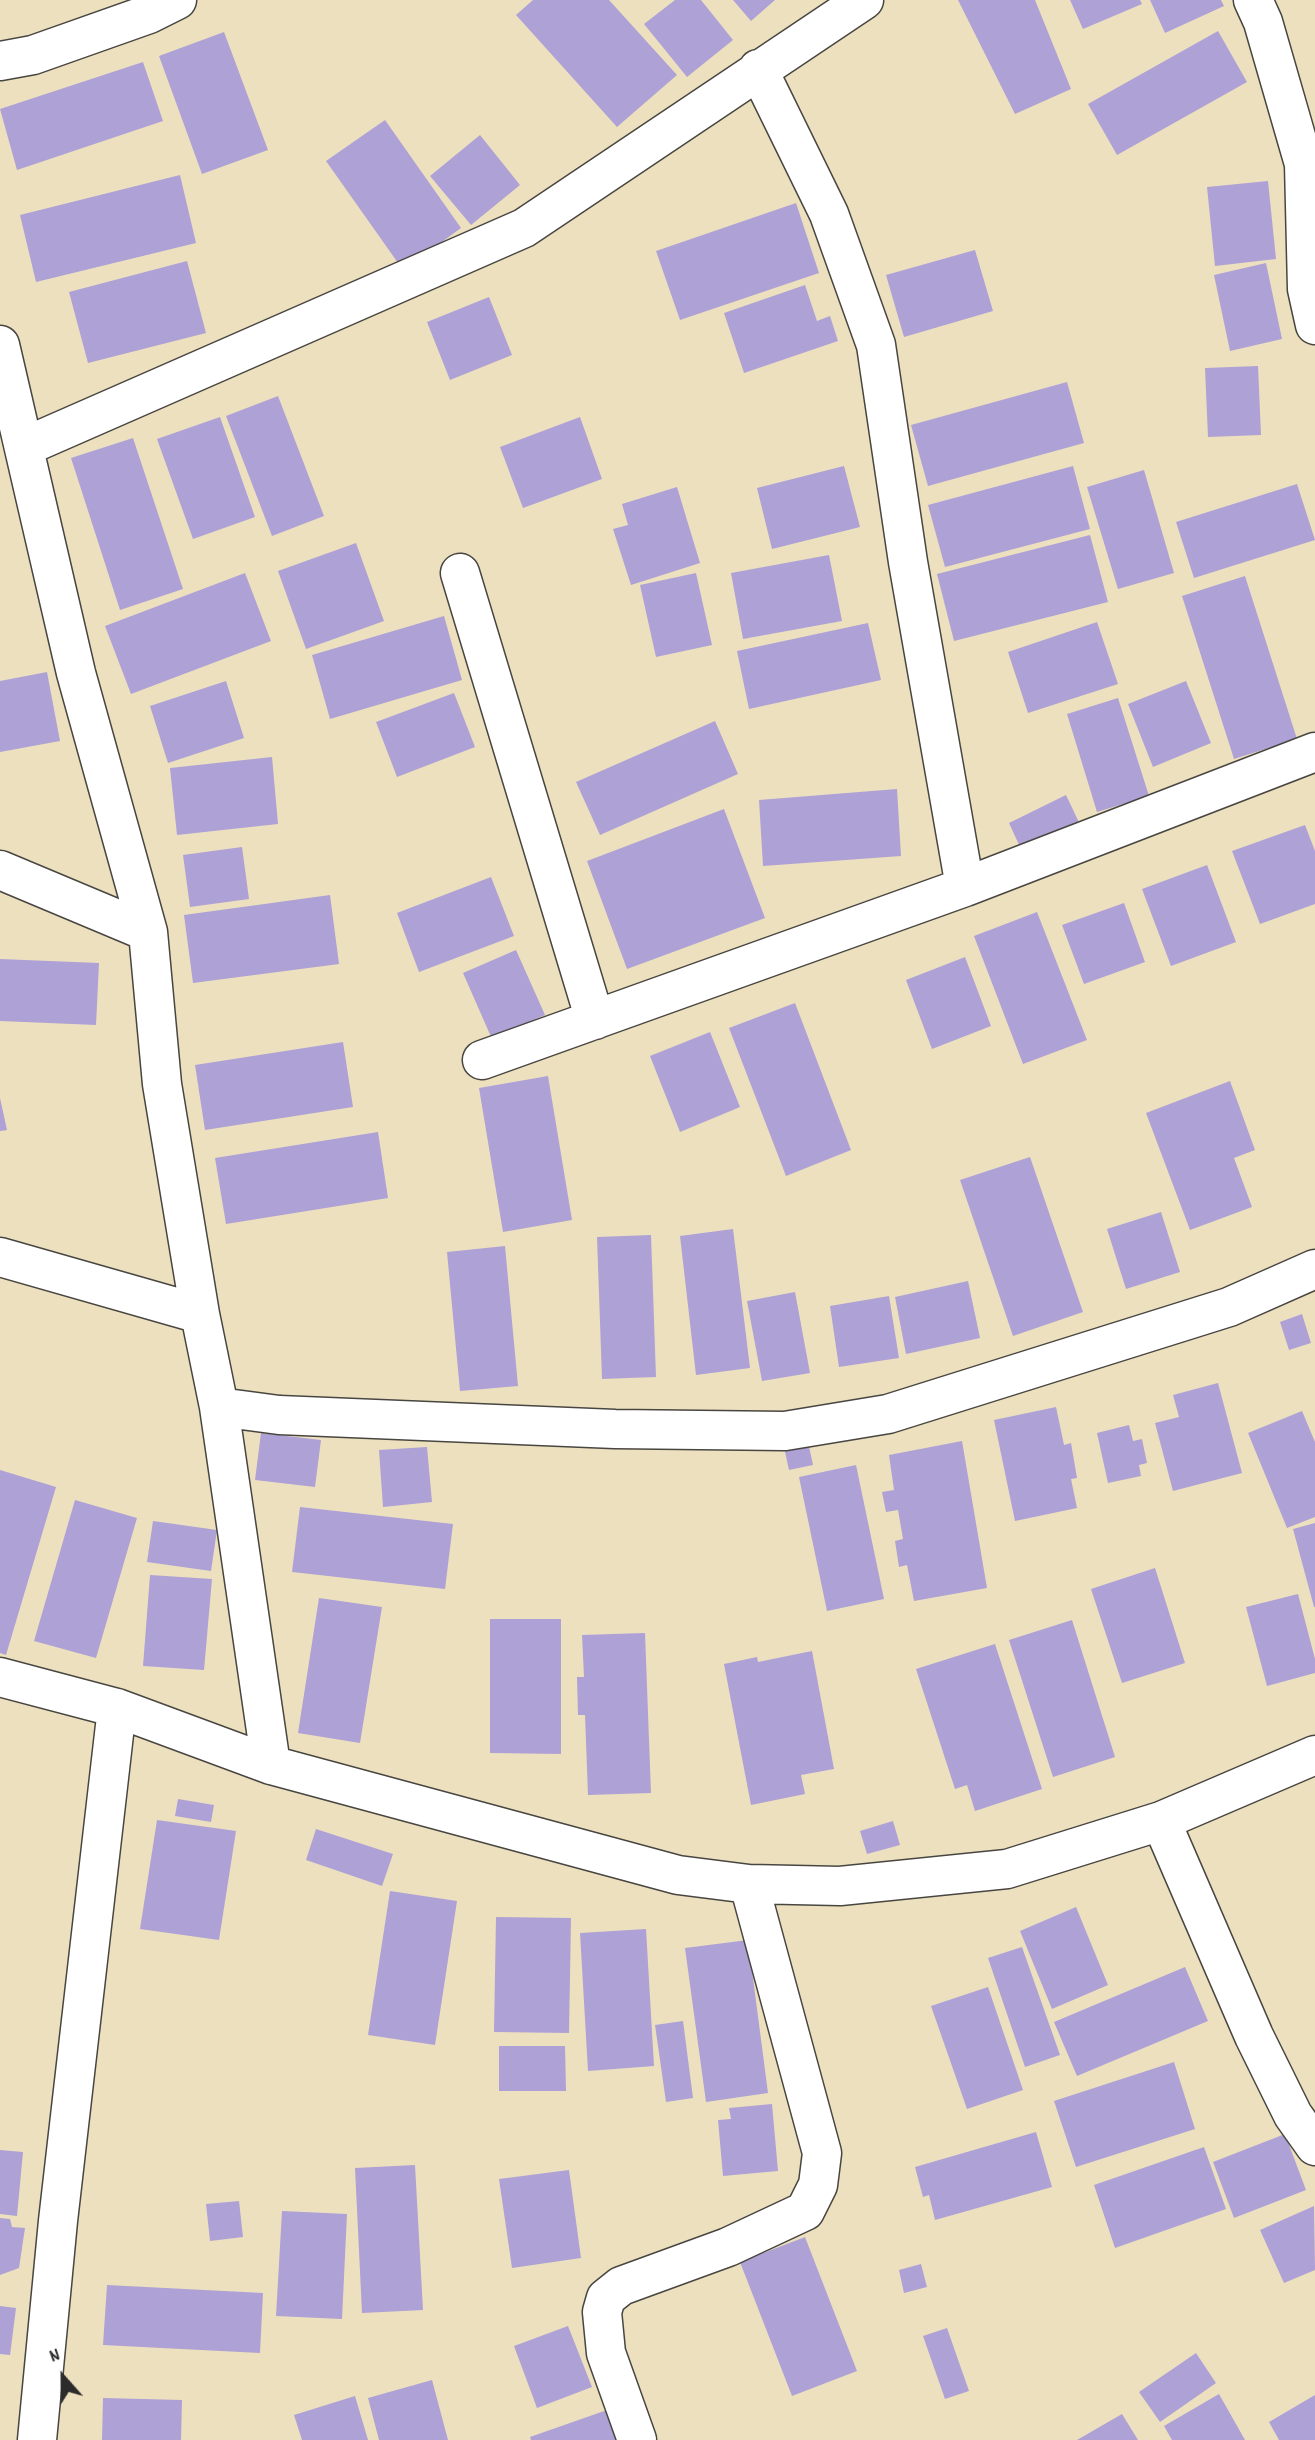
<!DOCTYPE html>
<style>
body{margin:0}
#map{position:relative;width:1315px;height:2440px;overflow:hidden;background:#ede0bf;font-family:Dekko,sans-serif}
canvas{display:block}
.north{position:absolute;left:28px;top:2342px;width:70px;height:70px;-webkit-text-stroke:5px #fff;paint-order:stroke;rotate:339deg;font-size:19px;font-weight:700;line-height:28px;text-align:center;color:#2b2b2b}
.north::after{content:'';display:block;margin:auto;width:24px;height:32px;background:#2b2b2b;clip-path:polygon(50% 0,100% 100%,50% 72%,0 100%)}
</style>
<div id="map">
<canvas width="1315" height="2440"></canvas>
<div class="north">N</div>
</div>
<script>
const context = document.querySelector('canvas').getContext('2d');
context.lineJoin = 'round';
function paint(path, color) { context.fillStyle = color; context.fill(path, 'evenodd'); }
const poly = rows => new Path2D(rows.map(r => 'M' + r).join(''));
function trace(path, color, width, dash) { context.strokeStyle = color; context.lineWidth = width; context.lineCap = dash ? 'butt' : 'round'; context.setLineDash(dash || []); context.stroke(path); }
paint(poly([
 [533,0,609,0,677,75,617,127,516,15],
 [675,0,701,0,733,40,687,77,644,24],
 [733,0,775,0,751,21],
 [958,0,1035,0,1071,89,1015,114],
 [1070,0,1140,0,1142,4,1083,29],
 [1150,0,1221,0,1224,6,1165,33],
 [1218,31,1247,82,1117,155,1088,104],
 [224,32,268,150,202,174,159,56],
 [143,62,163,121,17,170,0,109],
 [385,120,461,228,403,270,326,161],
 [480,135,520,185,471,225,430,176],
 [180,175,196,243,36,282,20,215],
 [1268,181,1276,259,1215,266,1207,187],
 [796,203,819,273,680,320,656,251],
 [975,250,993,311,904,337,886,275],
 [187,261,206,333,88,363,69,292],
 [1266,263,1282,339,1230,351,1214,275],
 [805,285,817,321,830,316,838,341,744,373,724,313],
 [489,297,512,355,450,380,427,322],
 [1258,366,1261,435,1208,437,1205,368],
 [1067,382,1084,443,928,486,911,425],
 [278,396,324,516,272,536,226,416],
 [220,417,255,517,193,539,157,439],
 [580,417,602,479,523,508,500,447],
 [133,438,183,589,120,610,71,458],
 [844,466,860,527,772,549,757,488],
 [1073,466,1090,529,945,567,928,505],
 [1144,470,1174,573,1118,589,1087,487],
 [1297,484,1315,540,1194,578,1176,522],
 [677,487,700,563,631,585,613,529,628,525,622,504],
 [1090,535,1108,602,954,641,937,574],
 [356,543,384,621,306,649,278,571],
 [829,555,842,621,743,639,731,573],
 [245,573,271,641,131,694,105,626],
 [696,573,712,645,656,657,640,585],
 [1245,576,1297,739,1234,759,1182,596],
 [444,616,462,680,330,719,312,655],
 [1097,622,1118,684,1028,713,1008,652],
 [868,623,881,680,749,709,737,651],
 [47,672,60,741,0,752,0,681],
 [226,681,244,738,168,763,150,706],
 [1186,681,1211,743,1153,767,1128,704],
 [454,693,475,747,397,777,376,722],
 [1118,698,1149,796,1097,812,1067,714],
 [715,721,738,774,600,835,576,782],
 [272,757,278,824,177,835,170,768],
 [897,789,901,856,763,866,759,800],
 [1066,795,1084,833,1026,860,1009,823],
 [724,809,765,918,627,969,587,861],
 [1305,825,1315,851,1315,904,1260,924,1232,851],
 [242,847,249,899,190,907,183,855],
 [1207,865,1236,942,1171,966,1142,889],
 [491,877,514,936,419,972,397,913],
 [330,895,339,964,193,983,184,915],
 [1124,903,1145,962,1084,984,1062,925],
 [1037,912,1087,1040,1023,1064,974,936],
 [516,950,545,1015,492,1039,463,973],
 [965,957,991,1026,932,1049,906,980],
 [0,959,99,963,96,1025,0,1021],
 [795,1003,851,1150,786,1176,729,1028],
 [710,1032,740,1107,680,1132,650,1056],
 [343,1042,353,1107,205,1130,195,1065],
 [548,1076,572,1220,503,1232,479,1088],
 [1230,1081,1255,1150,1234,1158,1252,1207,1190,1230,1146,1113],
 [0,1098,7,1130,0,1131],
 [378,1132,388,1198,226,1224,215,1158],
 [1030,1157,1083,1312,1013,1336,960,1180],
 [1161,1212,1180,1272,1126,1289,1107,1229],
 [733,1229,750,1368,696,1375,680,1236],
 [651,1235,656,1377,602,1379,597,1237],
 [505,1246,518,1386,460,1391,447,1252],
 [968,1281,980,1338,906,1354,895,1297],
 [795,1292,810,1373,762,1381,747,1301],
 [889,1296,899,1358,839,1367,830,1306],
 [1302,1314,1311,1343,1289,1350,1280,1322],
 [1218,1383,1242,1473,1173,1491,1155,1423,1179,1417,1173,1395],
 [1056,1407,1064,1445,1071,1443,1077,1478,1071,1479,1077,1508,1015,1521,994,1420],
 [1302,1411,1315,1442,1315,1517,1287,1528,1248,1433],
 [1129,1425,1133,1441,1142,1439,1147,1463,1139,1465,1141,1476,1108,1483,1097,1433],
 [261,1433,321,1440,315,1487,255,1480],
 [962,1441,987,1588,914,1601,907,1565,899,1567,895,1541,903,1539,898,1510,886,1512,882,1492,894,1490,889,1455],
 [808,1442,813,1465,789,1470,784,1447],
 [427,1447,432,1502,383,1507,379,1450],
 [856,1465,884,1599,827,1611,799,1477],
 [0,1470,56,1487,6,1655,0,1653],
 [75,1500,137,1518,96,1658,34,1641],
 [300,1507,453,1524,445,1589,292,1572],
 [153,1521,217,1530,211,1571,147,1562],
 [1315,1523,1315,1607,1314,1607,1293,1529],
 [1155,1568,1185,1663,1122,1683,1091,1589],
 [150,1575,212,1579,204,1670,143,1666],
 [1298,1594,1315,1659,1315,1673,1267,1686,1246,1607],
 [319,1598,382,1607,360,1743,298,1733],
 [490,1619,561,1619,561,1754,490,1753],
 [1072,1620,1115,1757,1053,1777,1009,1640],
 [645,1633,651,1793,588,1795,585,1715,578,1715,577,1677,584,1677,582,1635],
 [995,1644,1042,1789,975,1811,967,1785,955,1789,916,1669],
 [812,1651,834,1769,801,1775,805,1794,751,1805,724,1664,757,1657,758,1662],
 [178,1799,214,1805,211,1822,175,1816],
 [157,1820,236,1831,219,1940,140,1929],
 [893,1821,900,1845,867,1854,860,1831],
 [316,1829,393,1854,382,1886,306,1860],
 [390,1891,457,1901,435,2045,368,2035],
 [1076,1907,1108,1985,1052,2009,1020,1931],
 [496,1917,571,1918,569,2033,494,2032],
 [646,1929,654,2066,588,2071,580,1933],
 [748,1940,768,2093,706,2102,685,1948],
 [1022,1947,1060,2055,1025,2067,988,1958],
 [1185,1967,1208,2021,1077,2076,1054,2022],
 [988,1987,1023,2090,967,2109,931,2006],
 [683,2021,693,2098,666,2102,655,2025],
 [499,2046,565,2046,566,2091,499,2091],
 [1174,2062,1195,2129,1076,2167,1054,2101],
 [772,2104,778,2171,723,2176,718,2120,731,2119,729,2108],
 [1036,2132,1052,2187,935,2220,929,2195,923,2197,915,2167],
 [1285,2134,1306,2190,1234,2218,1213,2162],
 [1204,2147,1226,2209,1115,2248,1094,2185],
 [0,2150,23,2152,17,2216,0,2214],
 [415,2165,423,2310,362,2313,355,2168],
 [569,2170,581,2258,512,2268,499,2179],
 [239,2201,243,2237,210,2241,206,2204],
 [1314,2206,1315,2270,1284,2283,1260,2230],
 [282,2211,347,2214,342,2319,276,2316],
 [0,2218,10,2219,12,2227,25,2228,19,2268,0,2275],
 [805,2237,857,2371,792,2396,740,2262],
 [921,2264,927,2287,904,2293,899,2270],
 [107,2285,263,2293,260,2353,103,2345],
 [0,2306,16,2308,10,2355,0,2354],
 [568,2326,592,2387,537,2408,514,2346],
 [947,2328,969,2391,945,2399,923,2336],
 [1196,2353,1216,2383,1160,2422,1139,2392],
 [432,2380,448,2440,379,2440,368,2398],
 [1219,2394,1245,2440,1172,2440,1164,2426],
 [1315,2395,1315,2440,1279,2440,1269,2422],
 [355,2396,368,2440,302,2440,294,2415],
 [103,2398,182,2400,181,2440,102,2440],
 [607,2410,617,2440,531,2440,530,2437],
 [1122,2414,1138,2440,1077,2440]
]), '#aea1d6');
const minor = poly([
 [1253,0,1263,22,1304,164,1307,289,1315,325],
 [0,61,33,55,149,14,177,0],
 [758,69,829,214,876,345,908,562,965,887],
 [0,345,76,673,148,932,162,1084,200,1314,219,1407,271,1765],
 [24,447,524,228,864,0],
 [460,573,595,1020],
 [0,870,148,932],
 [482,1060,965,887,1315,752],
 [0,1257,200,1314],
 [219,1407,279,1415,615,1429,785,1431,888,1414,1229,1307,1315,1269],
 [0,1677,117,1708,271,1765,678,1875,749,1884,840,1886,1007,1869,1161,1821,1315,1755],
 [1161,1821,1254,2036,1293,2115,1315,2146],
 [37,2440,58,2221,117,1708],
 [637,2440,606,2353,602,2312,606,2298,621,2286,728,2247,805,2211,818,2185,822,2153,749,1884]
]);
trace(minor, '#484641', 41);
trace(minor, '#fff', 38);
</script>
